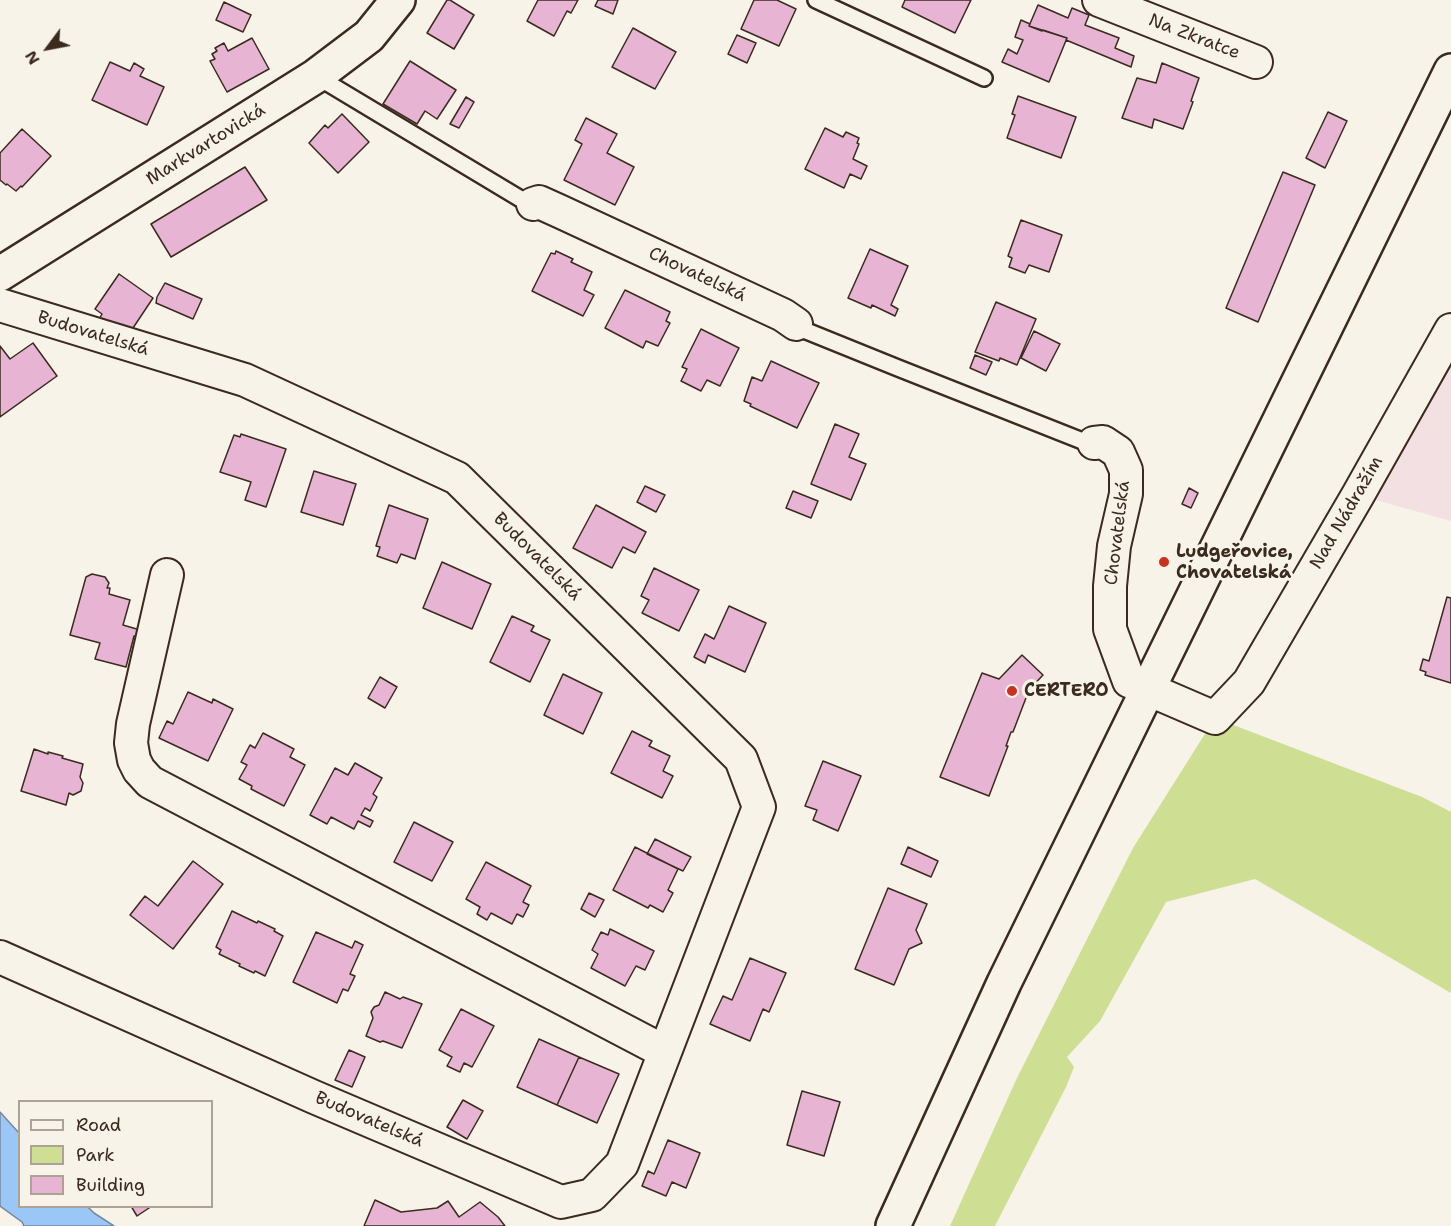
<!DOCTYPE html>
<meta charset="utf-8">
<style>
body{margin:0}
#map{position:relative;width:1451px;height:1226px;overflow:hidden;background:#f7f3e8;font-family:"Shantell Sans",sans-serif}
canvas{display:block}
.legend{position:absolute;left:18px;top:1100px;width:195px;height:108px;box-sizing:border-box;background:#f7f3e8;border:2px solid #aca397;margin:0;padding:8px 10px;list-style:none;font-size:18px;color:#3b2a1e}
.legend li{display:flex;align-items:center;gap:12px;height:30px}
.legend b{width:30px;border:2px solid #aca397}
.north{position:absolute;left:18px;top:18px;width:60px;height:60px;-webkit-text-stroke:4px #f7f3e8;paint-order:stroke;rotate:238deg;font-size:16px;font-weight:700;line-height:24px;text-align:center;color:#3b2a1e}
.north::after{content:'';display:block;margin:auto;width:21px;height:27px;background:#3b2a1e;clip-path:polygon(50% 0,100% 100%,50% 72%,0 100%)}
</style>
<div id="map">
<canvas width="1451" height="1226"></canvas>
<ul class="legend">
<li><b style="height:8px;background:#f7f3e8"></b>Road</li>
<li><b style="height:16px;background:#cede92"></b>Park</li>
<li><b style="height:16px;background:#e7b5d3"></b>Building</li>
</ul>
<div class="north">N</div>
</div>
<script>
const context = document.querySelector('canvas').getContext('2d');
context.lineJoin = 'round';
function paint(path, color) { context.fillStyle = color; context.fill(path, 'evenodd'); }
const poly = rows => new Path2D(rows.map(r => 'M' + r).join(''));
function trace(path, color, width, dash) { context.strokeStyle = color; context.lineWidth = width; context.lineCap = dash ? 'butt' : 'round'; context.setLineDash(dash || []); context.stroke(path); }
function drawText(font, color, halo, rows, align = 'center') {
  context.font = font + ' "Shantell Sans",sans-serif'; context.lineWidth = 6; context.setLineDash([]); context.textBaseline = 'middle'; context.strokeStyle = halo; context.fillStyle = color; for (const [text, x, y, turn = 0] of rows) {
    context.save(); context.translate(x, y); context.rotate((+turn || 0) * Math.PI / 180); context.textAlign = isNaN(turn) ? turn : align; if (halo) context.strokeText(text, 0, 0); context.fillText(text, 0, 0); context.restore();
  }
}
paint(poly([
 [1451,328,1451,521,1358,495]
]), '#f2e0e2');
paint(poly([
 [1215,718,1422,797,1451,812,1451,993,1255,879,1166,902,1100,1021,1067,1057,1074,1067,1066,1087,995,1226,950,1226,1017,1078,1133,848]
]), '#cede92');
const water = poly([
 [0,1112,19,1133,20,1206,88,1207,94,1213,114,1226,24,1226,22,1222,0,1206,0,1112]
]);
paint(water, '#9ac7f5');
trace(water, '#74889f', 1.5);
const building = poly([
 [447,0,450,0,474,15,454,49,427,33,447,0],
 [538,0,578,0,571,13,567,11,554,36,527,21,538,0],
 [598,0,618,0,613,14,595,6,598,0],
 [754,0,777,0,796,9,779,46,741,29,754,0],
 [905,0,971,0,955,33,902,7,905,0],
 [224,2,251,15,243,32,216,20,224,2],
 [1038,5,1068,18,1072,8,1089,15,1085,25,1119,38,1115,48,1134,56,1131,67,1066,40,1067,38,1029,26,1038,5],
 [1021,20,1030,24,1029,26,1042,31,1043,30,1067,38,1049,82,1002,62,1008,49,1017,54,1023,40,1015,37,1021,20],
 [633,28,676,52,655,89,612,67,633,28],
 [737,35,756,43,747,63,728,54,737,35],
 [252,38,269,69,227,92,210,61,215,59,212,54,217,51,215,48,224,43,228,51,252,38],
 [410,61,456,90,437,119,425,111,417,124,383,104,410,61],
 [110,62,130,71,134,63,144,69,140,76,164,87,147,125,92,100,110,62],
 [1162,63,1199,78,1191,101,1193,102,1183,129,1154,119,1152,128,1122,118,1137,78,1156,83,1162,63],
 [1018,96,1076,117,1061,158,1007,138,1015,115,1012,114,1018,96],
 [466,97,474,102,459,128,450,124,466,97],
 [1328,112,1347,121,1325,168,1306,158,1328,112],
 [342,114,369,142,338,173,309,143,325,125,328,128,342,114],
 [586,118,617,134,607,153,634,167,615,205,564,180,582,144,575,140,586,118],
 [825,128,843,137,846,132,859,138,857,143,859,144,853,159,867,166,861,179,850,174,844,188,805,169,825,128],
 [22,129,51,156,22,187,21,186,16,191,7,184,6,185,0,180,0,153,22,129],
 [245,167,267,200,171,257,151,224,245,167],
 [1283,172,1315,185,1258,322,1226,308,1283,172],
 [1021,220,1062,235,1049,272,1029,265,1025,273,1009,267,1012,258,1008,256,1021,220],
 [870,249,908,266,891,305,898,309,895,316,872,305,871,308,848,298,870,249],
 [556,251,573,259,571,262,592,272,584,290,594,295,583,316,532,291,551,253,555,254,556,251],
 [119,274,153,298,129,334,97,323,102,314,95,309,119,274],
 [165,283,202,299,193,319,156,303,157,297,165,283],
 [625,290,670,312,666,321,670,323,658,346,646,341,643,348,605,328,625,290],
 [996,302,1036,319,1017,365,1000,358,999,361,975,352,996,302],
 [701,329,739,348,720,386,707,380,701,391,681,381,687,369,682,367,701,329],
 [1034,331,1060,344,1046,371,1021,358,1034,331],
 [33,343,57,376,0,417,0,346,10,359,33,343],
 [975,355,992,362,986,375,970,368,975,355],
 [771,361,819,383,797,428,750,406,751,404,744,401,752,377,762,381,771,361],
 [835,424,859,434,849,457,866,464,851,500,811,484,835,424],
 [241,434,286,449,266,507,245,500,251,482,220,472,234,435,240,437,241,434],
 [314,471,356,484,343,525,301,512,314,471],
 [645,486,665,495,656,512,637,502,645,486],
 [1189,488,1198,493,1191,508,1182,504,1189,488],
 [793,491,818,501,811,518,786,508,793,491],
 [389,505,428,519,415,559,401,554,397,563,377,556,380,547,376,546,389,505],
 [596,505,646,532,635,553,623,547,612,568,573,548,596,505],
 [442,562,491,584,472,629,423,608,442,562],
 [654,568,699,590,679,631,642,613,649,600,641,596,654,568],
 [92,574,105,577,109,583,107,588,110,588,109,594,130,600,123,625,140,630,138,637,134,636,126,667,95,659,100,643,70,635,86,577,92,574],
 [1447,597,1451,598,1451,683,1425,675,1426,672,1420,670,1423,659,1429,661,1447,597],
 [729,606,766,623,745,672,708,655,705,663,694,657,705,634,714,639,729,606],
 [512,616,534,626,531,631,550,640,530,682,490,662,512,616],
 [1022,655,1043,675,1029,690,1013,732,1011,732,1006,746,1008,746,989,796,940,777,982,673,999,679,1022,655],
 [563,674,602,693,583,734,544,715,563,674],
 [380,677,397,687,385,708,368,698,380,677],
 [188,692,212,703,213,699,233,709,208,761,159,738,167,721,173,724,188,692],
 [632,731,652,741,649,746,670,756,663,771,673,776,662,798,611,773,632,731],
 [263,733,294,749,290,757,305,765,284,806,251,789,252,786,239,779,247,765,241,762,250,745,255,748,263,733],
 [34,749,48,754,48,752,63,756,62,758,83,764,80,777,83,783,81,791,73,795,69,793,66,805,21,791,34,749],
 [823,761,861,776,838,831,813,820,817,810,805,806,823,761],
 [355,763,382,778,373,794,377,797,370,811,365,808,361,815,373,821,370,827,358,821,354,829,331,817,327,824,310,815,335,768,348,775,355,763],
 [414,822,453,842,432,881,394,862,414,822],
 [655,839,691,857,683,871,647,854,655,839],
 [635,847,678,869,668,890,673,893,663,912,650,905,648,908,613,890,635,847],
 [908,847,938,861,931,877,901,864,908,847],
 [193,861,223,884,173,949,130,915,145,896,158,906,193,861],
 [486,862,531,886,523,902,529,905,523,917,517,914,512,924,491,913,487,920,477,914,480,907,466,899,486,862],
 [888,888,927,904,916,930,922,943,909,949,894,985,855,969,888,888],
 [589,893,604,900,595,917,581,909,589,893],
 [232,911,257,923,258,921,275,929,274,931,283,936,265,976,255,971,254,973,239,966,240,964,219,954,221,950,216,947,232,911],
 [610,929,654,951,645,970,636,966,625,986,591,968,598,954,592,950,601,932,608,935,610,929],
 [316,932,352,948,355,941,363,945,350,974,355,976,348,991,343,989,337,1003,293,982,316,932],
 [750,958,786,973,769,1012,763,1009,750,1041,710,1024,723,996,732,1000,750,958],
 [385,992,400,999,403,997,422,1004,402,1048,383,1041,380,1042,366,1036,373,1018,371,1012,374,1007,379,1005,385,992],
 [461,1009,494,1026,472,1067,464,1063,460,1072,447,1066,452,1057,439,1050,461,1009],
 [539,1039,579,1057,557,1105,517,1087,539,1039],
 [349,1050,365,1057,352,1087,335,1080,349,1050],
 [579,1057,619,1074,597,1123,557,1105,579,1057],
 [802,1091,840,1102,824,1156,787,1145,802,1091],
 [463,1100,483,1111,467,1139,447,1127,463,1100],
 [668,1140,700,1153,686,1188,672,1182,666,1196,642,1186,648,1171,654,1174,668,1140],
 [375,1200,401,1212,437,1208,448,1201,459,1217,480,1202,498,1217,505,1226,364,1226,375,1200],
 [131,1206,152,1206,137,1216,131,1206]
]);
paint(building, '#e7b5d3');
trace(building, '#3b2a1e', 1.5);
const service = poly([
 [816,0,984,78],
 [316,76,529,204,533,204],
 [796,324,804,330,898,368,1090,444,1094,443]
]);
const minor = poly([
 [1099,0,1256,62],
 [533,204,539,202,559,211,783,315,796,324],
 [0,305,245,380,457,478,741,759,759,807,622,1164,592,1195,561,1202,314,1097,0,957],
 [1094,443,1103,442,1118,452,1126,470,1126,494,1114,546,1110,586,1110,629,1129,681,1215,718,1249,682,1358,495,1451,330],
 [167,575,133,724,131,743,134,760,139,770,150,782,665,1052]
]);
const tertiary = poly([
 [0,274,316,76,369,36,398,0]
]);
const primary = poly([
 [893,1226,1004,983,1451,71]
]);
trace(service, '#3b2a1e', 20);
trace(minor, '#3b2a1e', 36);
trace(tertiary, '#3b2a1e', 38);
trace(primary, '#3b2a1e', 38);
trace(service, '#f7f3e8', 15);
trace(minor, '#f7f3e8', 32);
trace(tertiary, '#f7f3e8', 33);
trace(primary, '#f7f3e8', 33);
for (const [x, y, r, color] of [
 [1164,562,6,"#c8321e"],
 [1012,691,6,"#c8321e"]
]) { const dot = new Path2D(); dot.arc(x, y, r, 0, 2 * Math.PI); context.fillStyle = color; context.fill(dot); trace(dot, '#f7f3e8', 2); }
drawText('18px', '#3b2a1e', '#f7f3e8', [
 ["Na Zkratce",1194,37,21],
 ["Markvartovická",206,145,-32],
 ["Chovatelská",697,275,25],
 ["Budovatelská",93,334,17],
 ["Nad Nádražím",1347,513,-60],
 ["Chovatelská",1118,533,-83],
 ["Budovatelská",537,557,45],
 ["Budovatelská",369,1120,23]
]);
drawText('bold 18px', '#3b2a1e', '#f7f3e8', [
 ["Ludgeřovice,",1176,552],
 ["Chovatelská",1176,573],
 ["CERTERO",1024,691]
], 'left');
</script>
